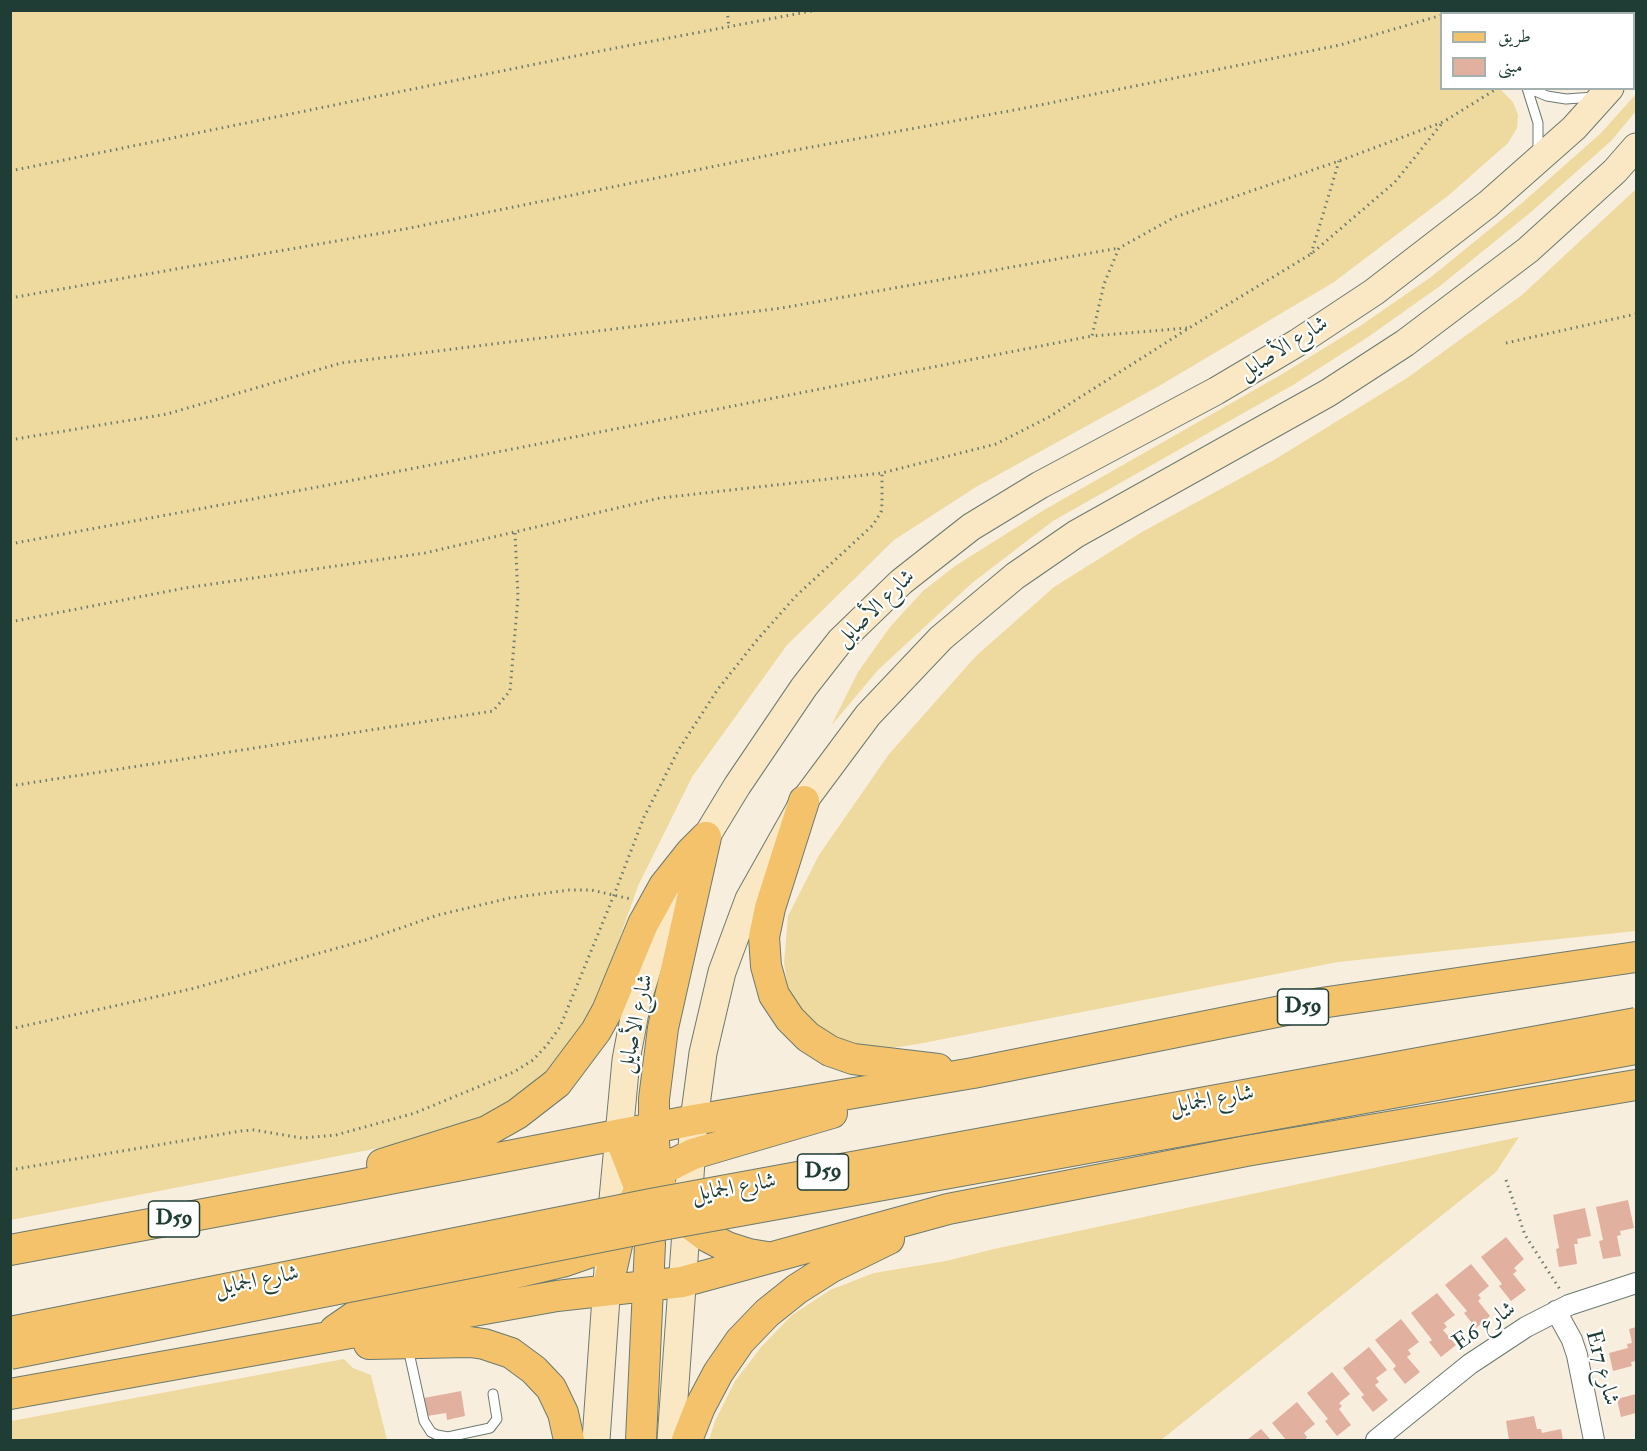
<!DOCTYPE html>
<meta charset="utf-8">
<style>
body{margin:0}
#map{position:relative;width:1647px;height:1451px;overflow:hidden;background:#f8eede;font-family:"IM FELL Double Pica",Amiri,serif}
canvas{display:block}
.frame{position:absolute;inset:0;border:12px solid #1f3d34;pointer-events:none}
.legend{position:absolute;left:1440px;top:12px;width:195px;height:78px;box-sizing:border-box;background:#fff;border:2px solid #a5b1ae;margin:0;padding:8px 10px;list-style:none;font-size:18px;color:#1f3d34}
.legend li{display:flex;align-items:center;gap:12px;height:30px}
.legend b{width:30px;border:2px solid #a5b1ae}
</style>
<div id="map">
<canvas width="1647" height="1451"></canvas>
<div class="frame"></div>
<ul class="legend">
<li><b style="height:8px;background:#f3c26a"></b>طريق</li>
<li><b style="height:16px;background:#e2b09f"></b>مبنى</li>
</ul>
</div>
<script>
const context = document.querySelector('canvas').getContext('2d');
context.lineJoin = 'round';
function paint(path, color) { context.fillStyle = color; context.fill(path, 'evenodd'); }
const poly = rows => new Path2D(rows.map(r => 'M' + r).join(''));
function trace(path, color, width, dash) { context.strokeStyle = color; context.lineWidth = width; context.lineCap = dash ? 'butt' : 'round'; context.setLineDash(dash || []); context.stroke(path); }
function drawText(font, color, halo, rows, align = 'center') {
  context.font = font + ' "IM FELL Double Pica",Amiri,serif'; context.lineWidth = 4.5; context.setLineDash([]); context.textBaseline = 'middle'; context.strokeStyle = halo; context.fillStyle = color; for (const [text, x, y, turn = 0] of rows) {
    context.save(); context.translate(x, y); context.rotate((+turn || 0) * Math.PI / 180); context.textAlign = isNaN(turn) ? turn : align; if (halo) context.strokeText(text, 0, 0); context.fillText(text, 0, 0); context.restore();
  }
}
paint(poly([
 [11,11,1636,11,1634,14,1442,14,1442,88,1502,89,1501,90,1513,102,1518,115,1517,128,1508,143,1449,195,1334,282,1159,386,976,487,894,540,787,645,692,777,638,886,597,1001,556,1070,498,1117,394,1145,11,1220],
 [1636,94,1636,111,1611,141,1531,212,1440,286,1368,337,1293,385,1053,521,972,583,878,670,831,726,858,672,890,627,923,591,955,566,1044,510,1284,373,1360,326,1431,277,1522,203,1601,133],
 [1636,189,1636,931,1338,962,918,1044,878,1050,840,1043,816,1024,790,1000,784,963,788,916,819,855,889,754,976,656,1054,587,1142,532,1274,460,1407,378,1522,295],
 [1519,1137,1496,1172,1161,1440,709,1440,715,1421,735,1381,762,1346,792,1315,830,1290,874,1273,946,1261,994,1249],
 [344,1359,353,1368,371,1375,387,1440,11,1440,11,1421]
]), '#eeda9e');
paint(poly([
 [1628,1200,1634,1228,1620,1231,1621,1235,1617,1236,1621,1256,1603,1259,1599,1241,1603,1240,1596,1207],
 [1585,1208,1591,1236,1577,1239,1578,1244,1574,1244,1577,1264,1559,1267,1556,1249,1559,1248,1553,1215],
 [1506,1237,1524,1259,1514,1268,1517,1271,1513,1274,1526,1290,1511,1301,1499,1286,1502,1284,1481,1257],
 [1471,1264,1489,1286,1478,1295,1481,1298,1478,1301,1490,1316,1476,1328,1464,1313,1467,1311,1445,1285],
 [1437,1293,1455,1315,1444,1323,1447,1327,1443,1330,1456,1345,1441,1357,1429,1342,1432,1340,1411,1313],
 [1401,1319,1419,1342,1408,1350,1411,1354,1407,1357,1420,1372,1405,1384,1393,1369,1396,1366,1375,1340],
 [1636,1327,1636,1361,1631,1362,1632,1366,1613,1371,1609,1353,1628,1348,1627,1344,1632,1343,1629,1329],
 [1369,1347,1387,1370,1376,1378,1379,1382,1375,1385,1388,1400,1373,1412,1361,1397,1364,1395,1343,1368],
 [1332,1372,1350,1394,1339,1403,1342,1406,1339,1409,1351,1425,1337,1436,1325,1421,1328,1419,1307,1393],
 [461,1391,465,1416,447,1420,446,1413,427,1416,424,1398],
 [1636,1394,1636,1413,1621,1417,1617,1399],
 [1297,1402,1315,1424,1304,1433,1307,1437,1305,1440,1286,1440,1272,1423],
 [1534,1416,1537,1429,1541,1429,1542,1433,1561,1429,1563,1440,1509,1440,1506,1421],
 [1261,1429,1271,1440,1247,1440]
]), '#e2b09f');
const service = poly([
 [1527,88,1538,123,1538,153],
 [1528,88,1547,96,1566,99,1594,97],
 [408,1348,424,1421,431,1432,437,1435,448,1437,490,1428,497,1419,493,1394]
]);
const minor = poly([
 [1556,1311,1572,1340,1577,1355,1594,1440],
 [1376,1440,1470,1364,1526,1327,1569,1305,1636,1283]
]);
const secondary = poly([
 [1634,63,1636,60],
 [610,1231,626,1060,637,1002,653,951,674,899,706,837,737,786,804,687,840,641,901,582,971,527,1040,485,1216,391,1297,343,1374,292,1488,204,1574,128,1610,88],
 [596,1440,608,1269],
 [671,1440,694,1120,703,1053,722,972,749,899,804,801,868,715,941,638,1015,576,1076,534,1328,393,1405,343,1528,250,1615,171,1636,147]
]);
const primary = poly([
 [804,801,770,908,764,937,766,966,774,995,790,1019,808,1037,830,1051,853,1059,938,1069],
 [706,837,663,1028,654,1099,654,1143,657,1172,663,1192,674,1208,687,1222,706,1236,727,1247,749,1254,767,1257],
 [619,1135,640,1189,646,1212,650,1244,641,1440],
 [382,1164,487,1131,517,1114,557,1083,596,1031,607,1011,643,924,664,886,691,852,706,837],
 [10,1250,338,1189,694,1120,973,1073,1321,1003,1636,957],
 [607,1290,619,1236,629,1211,640,1189,657,1172,693,1154,832,1113],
 [335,1330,367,1308,562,1262,591,1252,612,1240],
 [369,1344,470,1342,484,1344,511,1353,534,1370,551,1388,563,1413,569,1440],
 [10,1394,557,1296,682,1282,948,1209,1246,1151,1636,1085],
 [687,1440,700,1407,718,1373,740,1341,767,1313,797,1289,830,1268,889,1239]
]);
trace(service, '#6b7b70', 11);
trace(minor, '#6b7b70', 22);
trace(secondary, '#6b7b70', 29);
trace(primary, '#6b7b70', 32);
trace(poly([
 [727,10,729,28],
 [1448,14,1455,11],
 [10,171,600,51,817,10],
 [1311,254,1339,161],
 [10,298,405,229,790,151,1020,109,1340,45,1442,15],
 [1187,328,1092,336,1104,284,1119,248,1175,217,1339,161,1443,122,1498,88],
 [1506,343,1636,314],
 [10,440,167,414,341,363,782,308,1119,248],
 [10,544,323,486,1092,336],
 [10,622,185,588,425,553,660,498,882,473,996,444,1049,417,1189,328,1311,254,1395,182,1443,122],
 [10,786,493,711,510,691,518,597,515,533],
 [10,1029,191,989,366,940,438,915,510,898,569,890,591,890,631,899],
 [10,1170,241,1131,254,1130,302,1138,336,1135,415,1113,514,1072,533,1060,547,1045,560,1027,614,895,644,817,679,749,718,689,757,640,796,596,873,525,881,512,882,504,882,473],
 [1506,1180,1525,1235,1561,1291]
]), '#6b7b70', 3, [1.5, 4.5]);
trace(service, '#fff', 9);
trace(minor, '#fff', 20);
trace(secondary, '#fae7c3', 27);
trace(primary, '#f3c26a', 30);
const primaryBridge = poly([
 [10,1332,651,1204,1636,1023],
 [10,1354,656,1226,1636,1049]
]);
trace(primaryBridge, '#6b7b70', 32, []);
trace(primaryBridge, '#f3c26a', 30);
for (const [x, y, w] of [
 [1303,1007,51],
 [823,1172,51],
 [174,1219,51]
]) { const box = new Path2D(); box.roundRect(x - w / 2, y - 18, w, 36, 4.5); context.fillStyle = '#fff'; context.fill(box); trace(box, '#1f3d34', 1.5); }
drawText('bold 21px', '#1f3d34', null, [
 ["D59",1303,1007],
 ["D59",823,1172],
 ["D59",174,1219]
]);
drawText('22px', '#1f3d34', '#fff', [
 ["شارع الأصايل",1284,349,-32],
 ["شارع الأصايل",876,609,-44],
 ["شارع الأصايل",637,1024,-78],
 ["شارع الجمايل",1212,1101,-10],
 ["شارع الجمايل",734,1189,-10],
 ["شارع الجمايل",257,1282,-11],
 ["E6 شارع",1485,1327,-34],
 ["E17 شارع",1601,1368,75]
]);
</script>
